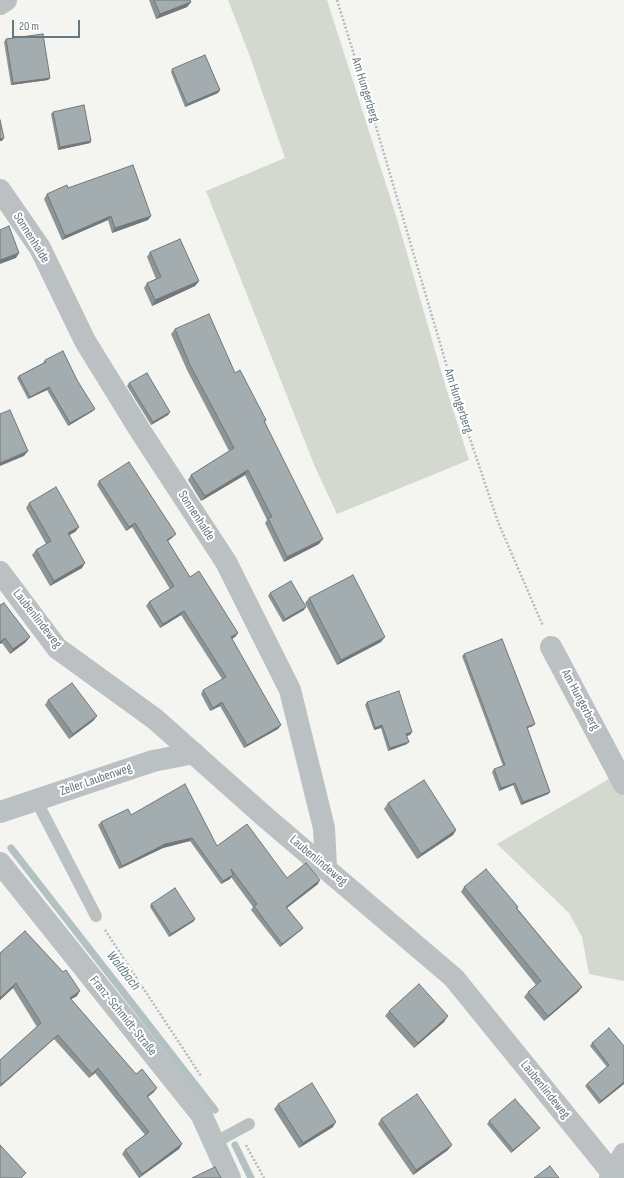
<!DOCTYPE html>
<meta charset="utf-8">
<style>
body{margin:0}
#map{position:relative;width:624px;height:1178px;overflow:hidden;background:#f4f4f1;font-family:"Sofia Sans Condensed",sans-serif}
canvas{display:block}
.scale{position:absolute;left:12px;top:20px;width:68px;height:18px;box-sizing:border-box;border:2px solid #65777f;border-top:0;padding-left:5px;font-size:12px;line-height:14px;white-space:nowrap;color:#65777f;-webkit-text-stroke:3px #fff;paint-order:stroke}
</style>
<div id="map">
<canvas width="624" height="1178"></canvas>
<div class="scale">20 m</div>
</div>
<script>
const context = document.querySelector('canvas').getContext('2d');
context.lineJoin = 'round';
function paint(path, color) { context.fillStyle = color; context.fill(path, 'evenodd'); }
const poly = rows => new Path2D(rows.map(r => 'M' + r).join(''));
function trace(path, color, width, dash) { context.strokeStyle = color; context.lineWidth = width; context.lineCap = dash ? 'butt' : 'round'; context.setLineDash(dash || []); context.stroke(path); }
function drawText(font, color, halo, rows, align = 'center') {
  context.font = font + ' "Sofia Sans Condensed",sans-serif'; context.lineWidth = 4; context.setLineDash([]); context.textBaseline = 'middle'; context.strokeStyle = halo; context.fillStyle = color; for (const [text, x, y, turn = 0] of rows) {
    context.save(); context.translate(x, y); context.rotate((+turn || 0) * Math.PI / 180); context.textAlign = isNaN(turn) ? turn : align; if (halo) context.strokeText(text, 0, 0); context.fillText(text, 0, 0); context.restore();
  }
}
paint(poly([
 [228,0,327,0,398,222,443,378,469,460,337,514,315,467,206,191,285,158,249,54],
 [614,776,624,796,624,981,589,974,582,937,569,913,497,844]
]), '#d4d9d0');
trace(poly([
 [11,848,215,1110],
 [235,1145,251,1178]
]), '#b3c1c3', 7);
trace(poly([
 [337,0,369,103,455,394,498,522,543,626],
 [105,930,201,1076],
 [246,1145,264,1178]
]), '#b7babc', 2.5, [2, 2]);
trace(poly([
 [36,800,96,916],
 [214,1143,249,1124]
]), '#bbc0c2', 12);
trace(poly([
 [0,4,6,0],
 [0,190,40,248,85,341,141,432,226,562,290,690,324,828,326,868],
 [0,572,57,648,155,719,264,816,454,978,613,1174,615,1178],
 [551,647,624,784],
 [0,812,153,761,194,753],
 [0,863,201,1114,230,1178],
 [610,1178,624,1154]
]), '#bbc0c2', 22);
paint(poly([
 [149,0,190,0,191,2,187,7,156,19],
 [6,39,50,78,48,80,11,85,4,42],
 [172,69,218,93,185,107,171,72],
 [53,112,91,141,90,143,58,150,51,114],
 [68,188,151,216,148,220,112,233,108,220,62,240,44,199,47,194],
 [150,252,199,281,195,286,152,306,144,288,147,283,156,279,147,257],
 [175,329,235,373,266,420,265,422,319,544,284,562,265,523,267,520,245,475,201,501,188,480,191,475,229,451,187,370,171,334],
 [45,360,93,411,68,426,47,390,28,399,17,378,19,376,43,363],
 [129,383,170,412,168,415,151,425,127,386],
 [99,481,173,537,168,541,190,577,238,633,235,637,232,639,281,725,278,729,244,748,220,706,210,711,201,694,203,690,222,679,181,615,160,628,146,606,149,602,170,589,132,527,126,531,97,485],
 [29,503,79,527,75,532,69,535,82,568,50,586,32,555,36,550,46,544,26,508],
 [270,593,304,610,283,622,268,596],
 [309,598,381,642,337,665,305,603],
 [0,605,26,642,10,654,2,643,0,644],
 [464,654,533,726,527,728,550,792,548,794,521,805,513,785,499,791,492,772,494,769,503,766,462,656],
 [48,700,97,716,93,721,69,739,45,705],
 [367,702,412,732,410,735,407,736,407,744,388,751,381,728,374,730,365,705],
 [388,803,456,830,453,835,417,859,384,809],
 [131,815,217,846,287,878,318,884,287,908,303,928,300,931,280,947,251,910,253,907,231,877,230,879,221,884,190,841,163,848,119,869,98,825,101,822],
 [464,887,518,907,517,908,582,987,578,992,544,1021,524,997,528,992,536,985,461,892],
 [151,904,194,921,169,937,150,907],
 [0,953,77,996,71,999,136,1074,154,1092,147,1097,182,1144,179,1149,139,1178,122,1154,125,1150,145,1135,95,1073,89,1078,54,1039,0,1087,0,1060,37,1027,13,988,0,1000],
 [389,1011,444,1022,414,1048,385,1016],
 [592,1043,624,1046,624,1084,599,1104,585,1086,587,1084,607,1067,590,1046],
 [278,1104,333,1127,299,1148,274,1109],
 [381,1119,448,1150,413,1175,378,1124],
 [489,1121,538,1130,511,1153,487,1124]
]), '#8c9496');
paint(poly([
 [191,2,187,7,156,19,160,14],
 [50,78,48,80,11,85,13,83],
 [220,90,218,93,185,107,187,104],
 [4,138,2,141,0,141,0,139],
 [91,141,90,143,58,150,60,147],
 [111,216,108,220,62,240,65,236],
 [151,216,148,220,112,233,115,228],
 [19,253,16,258,0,264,0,260],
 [199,281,195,286,152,306,155,300],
 [49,387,47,390,28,399,30,397],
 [95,409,93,411,68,426,70,423],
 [170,412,168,415,151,425,153,422],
 [28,451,24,456,0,466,0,463],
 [248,470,245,475,201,501,205,496],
 [135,523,132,527,126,531,129,527],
 [79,527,75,532,64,538,68,533],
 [176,534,173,537,164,544,167,540],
 [323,539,319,544,284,562,287,557],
 [85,563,82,568,50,586,54,581],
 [306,607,304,610,283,622,285,619],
 [184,611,181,615,160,628,163,624],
 [238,633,235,637,228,641,231,637],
 [30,637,26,642,10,654,13,649],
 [385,637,381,642,337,665,341,660],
 [5,638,2,643,0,644,0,642],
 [222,702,220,706,210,711,213,708],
 [97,716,93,721,69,739,73,734],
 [535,724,533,726,525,729,527,727],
 [281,725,278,729,244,748,247,745],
 [382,725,381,728,374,730,375,728],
 [412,732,410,735,405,736,406,734],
 [409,742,407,744,388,751,390,748],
 [515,783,513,785,499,791,501,788],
 [550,792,548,794,521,805,523,802],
 [456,830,453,835,417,859,421,854],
 [192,838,190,841,163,848,119,869,122,866,165,844],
 [233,875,230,879,221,884,223,881],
 [320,880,318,884,284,910,286,907],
 [195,919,194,921,169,937,171,934],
 [303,928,300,931,280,947,282,944],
 [16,983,13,988,0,1000,0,998],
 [582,987,578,992,544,1021,548,1016],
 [80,991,77,996,66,1002,70,998],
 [448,1016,444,1022,414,1048,418,1043],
 [58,1035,54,1039,0,1087,2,1084],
 [98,1068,95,1073,89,1078,92,1074],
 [624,1082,624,1084,599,1104,601,1101],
 [157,1088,154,1092,143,1101,147,1096],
 [336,1122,333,1127,299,1148,303,1143],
 [540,1128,538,1130,511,1153,513,1150],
 [182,1144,179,1149,139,1178,142,1174],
 [452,1145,448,1150,413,1175,416,1170]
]), '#72787a');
const building = poly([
 [154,0,190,0,191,2,160,14,154,0],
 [43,34,50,78,13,83,6,39,43,34],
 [205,55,220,90,187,104,172,69,205,55],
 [84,105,91,141,60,147,53,112,84,105],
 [0,120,4,138,0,139,0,120],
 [133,165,151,216,115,228,111,216,65,236,47,194,67,185,68,188,133,165],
 [9,226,19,253,0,260,0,230,9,226],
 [180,239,199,281,155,300,147,283,161,277,150,252,180,239],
 [209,314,235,373,240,370,266,420,264,421,323,539,287,557,268,518,272,517,248,470,205,496,191,475,234,448,190,365,175,329,209,314],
 [63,351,77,380,95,409,70,423,49,387,30,397,19,376,46,362,45,360,63,351],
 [147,373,170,412,153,422,129,383,147,373],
 [10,410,28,451,0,463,0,414,10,410],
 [129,462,176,534,167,540,190,577,199,571,238,633,231,637,281,725,247,745,222,702,213,708,203,690,226,677,184,611,163,624,149,602,174,586,135,523,129,527,99,481,129,462],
 [56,487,79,527,68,533,85,563,54,581,36,550,51,541,29,503,56,487],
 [353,575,385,637,341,660,309,598,353,575],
 [291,581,306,607,285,619,270,593,291,581],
 [4,603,30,637,13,649,5,638,0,642,0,605,4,603],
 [502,639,535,724,527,727,550,792,523,802,515,783,501,788,494,769,505,765,464,654,502,639],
 [72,683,97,716,73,734,48,700,72,683],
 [399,691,412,732,406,734,409,742,390,748,382,725,375,728,367,702,399,691],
 [424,780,456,830,421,854,388,803,424,780],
 [185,784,217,846,247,824,287,878,306,863,320,880,286,907,303,928,282,944,254,906,257,904,231,869,233,875,223,881,192,838,165,844,122,866,101,822,128,809,131,815,185,784],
 [486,869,518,907,516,908,582,987,548,1016,528,992,541,981,464,887,486,869],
 [175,888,195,919,171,934,151,904,175,888],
 [25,931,63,972,66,970,80,991,70,998,136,1074,142,1069,157,1088,147,1096,182,1144,142,1174,125,1150,149,1132,98,1068,92,1074,58,1035,2,1084,0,1082,0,1060,41,1023,16,983,0,998,0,953,25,931],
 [419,984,448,1016,418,1043,389,1011,419,984],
 [609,1028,624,1046,624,1082,601,1101,587,1084,609,1065,592,1043,609,1028],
 [312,1083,336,1122,303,1143,278,1104,312,1083],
 [417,1094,452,1145,416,1170,381,1119,417,1094],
 [515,1099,540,1128,513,1150,489,1121,515,1099],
 [0,1145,26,1173,21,1178,0,1178,0,1145],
 [550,1166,559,1178,534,1178,550,1166],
 [215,1167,221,1178,192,1178,215,1167]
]);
paint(building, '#a3acaf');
trace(building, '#72787a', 1);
drawText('13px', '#65777f', '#fff', [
 ["Am Hungerberg",365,90,73],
 ["Sonnenhalde",31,238,58],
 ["Am Hungerberg",458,401,72],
 ["Sonnenhalde",196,516,57],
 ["Laubenlindeweg",37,619,52],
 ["Am Hungerberg",580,700,62],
 ["Zeller Laubenweg",96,780,-19],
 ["Laubenlindeweg",318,861,40],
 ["Franz-Schmidt-Straße",123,1016,51],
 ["Laubenlindeweg",545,1090,51]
]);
drawText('italic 14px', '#61797d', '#fff', [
 ["Waldbach",123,971,52]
]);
</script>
